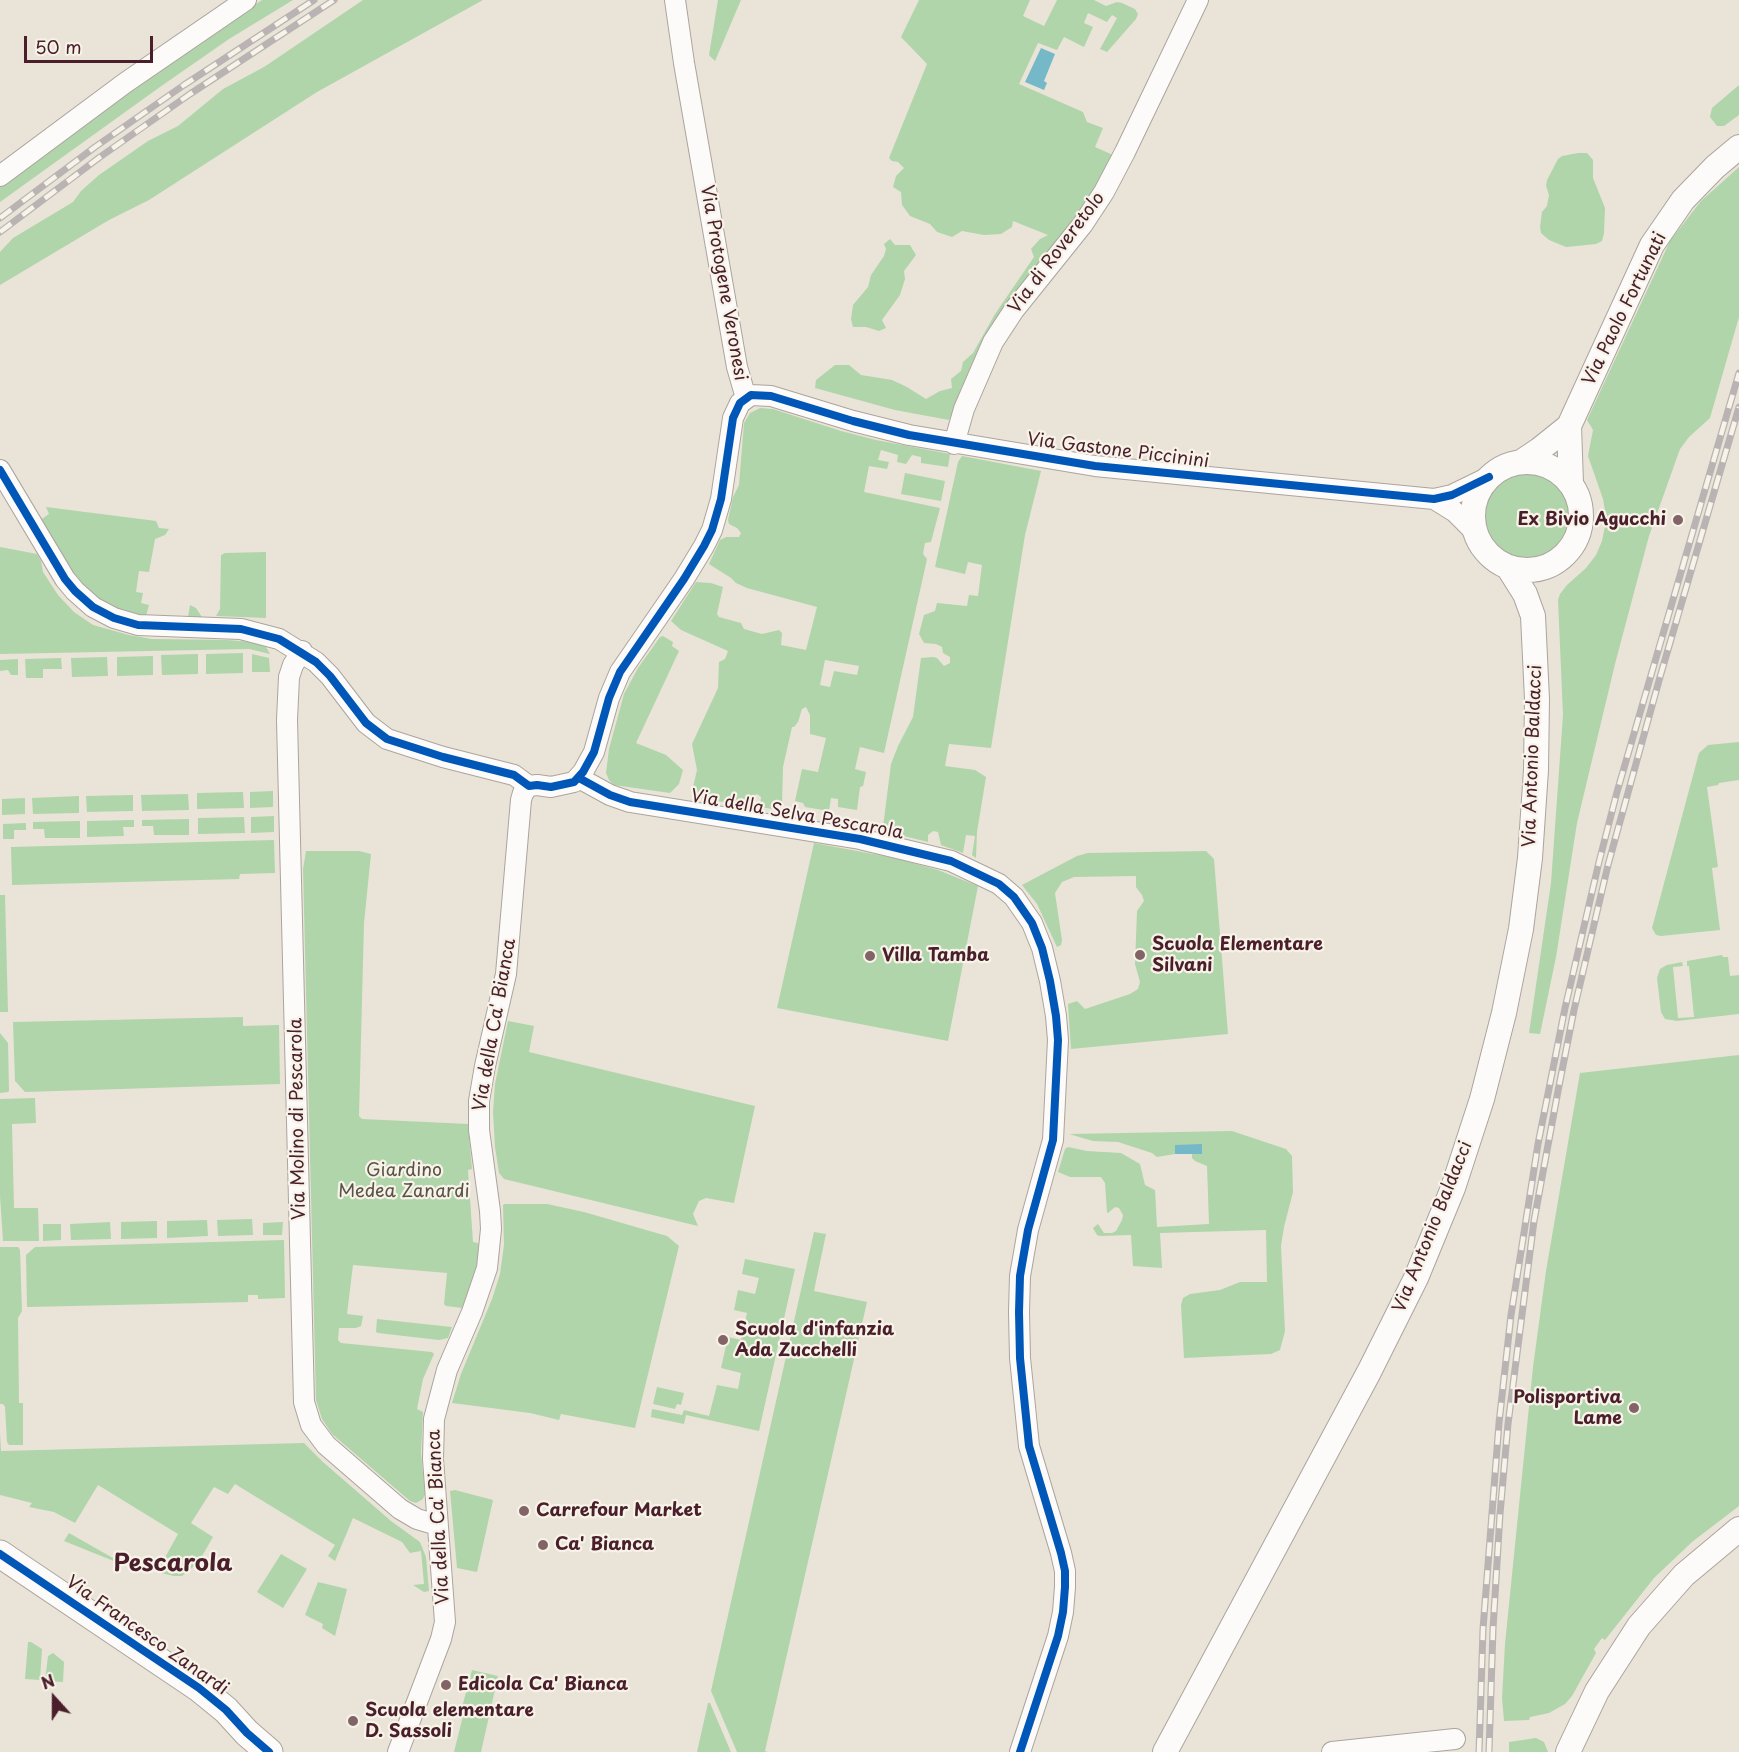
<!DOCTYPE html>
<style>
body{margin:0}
#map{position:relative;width:1739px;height:1752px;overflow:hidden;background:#e9e4d7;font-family:"Playpen Sans",sans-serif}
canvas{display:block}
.north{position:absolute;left:24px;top:1668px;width:60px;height:60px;-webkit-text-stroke:4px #f7f3e8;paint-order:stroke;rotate:339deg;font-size:16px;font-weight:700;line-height:24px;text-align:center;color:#4a1f2b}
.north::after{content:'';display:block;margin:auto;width:21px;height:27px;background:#4a1f2b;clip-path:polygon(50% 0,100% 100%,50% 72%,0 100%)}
.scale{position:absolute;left:24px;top:36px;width:129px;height:27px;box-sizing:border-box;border:3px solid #4a1f2b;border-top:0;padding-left:8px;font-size:18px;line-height:21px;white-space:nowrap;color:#4a1f2b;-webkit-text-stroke:4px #f7f3e8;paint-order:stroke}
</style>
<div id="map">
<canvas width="1739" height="1752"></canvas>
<div class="north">N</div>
<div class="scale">50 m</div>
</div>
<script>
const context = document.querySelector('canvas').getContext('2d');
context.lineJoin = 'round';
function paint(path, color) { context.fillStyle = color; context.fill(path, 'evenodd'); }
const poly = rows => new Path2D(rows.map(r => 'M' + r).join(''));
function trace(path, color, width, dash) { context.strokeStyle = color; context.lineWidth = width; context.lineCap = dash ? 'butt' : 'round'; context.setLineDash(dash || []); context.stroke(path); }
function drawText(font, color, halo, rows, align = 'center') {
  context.font = font + ' "Playpen Sans",sans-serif'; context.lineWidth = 4.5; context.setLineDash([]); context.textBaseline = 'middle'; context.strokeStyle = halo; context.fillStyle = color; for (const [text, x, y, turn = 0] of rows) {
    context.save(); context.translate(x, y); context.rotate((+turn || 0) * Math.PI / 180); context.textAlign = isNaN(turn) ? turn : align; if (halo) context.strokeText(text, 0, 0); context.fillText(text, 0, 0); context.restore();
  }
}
paint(poly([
 [262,0,293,0,229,39,160,87,0,202,0,187,162,68],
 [363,0,483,0,317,92,149,200,109,220,0,285,0,252,13,238,73,202,81,191,99,175,148,141,178,126,223,89,264,67],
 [718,0,741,0,715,61,709,55],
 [919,0,1030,0,1023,16,1044,26,1057,0,1094,0,1106,6,1117,2,1122,3,1135,9,1138,14,1136,19,1107,52,1100,49,1117,18,1112,15,1107,22,1088,13,1084,23,1093,27,1084,47,1064,37,1057,50,1038,43,1019,84,1083,112,1087,122,1103,128,1095,147,1113,155,1094,190,976,362,949,420,895,410,815,388,816,380,835,365,849,365,861,375,892,380,907,387,926,399,940,391,952,388,951,379,961,371,963,362,973,353,995,314,1034,257,1031,249,1040,239,1048,235,1013,221,1012,227,1001,234,984,235,962,231,952,237,937,232,930,224,910,216,902,205,901,192,893,187,896,176,904,168,898,162,892,161,889,158,927,64,901,37],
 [1739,85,1739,115,1724,126,1717,126,1710,117,1712,108],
 [1578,153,1587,153,1593,160,1593,178,1605,208,1604,233,1602,241,1596,244,1566,247,1549,240,1541,233,1540,227,1542,212,1547,206,1549,195,1546,186,1547,180,1558,159,1562,156],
 [1739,167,1739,317,1710,418,1689,437,1680,449,1649,536,1615,664,1577,823,1556,957,1540,1034,1529,1033,1551,883,1563,715,1558,600,1560,594,1567,585,1586,568,1596,555,1602,541,1605,526,1605,511,1603,499,1588,456,1593,430,1587,420,1670,241,1701,201],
 [890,239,895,245,910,245,916,255,904,271,905,279,900,295,882,320,886,328,879,331,866,327,853,327,851,319,853,305,868,287,871,275,884,256,886,249,884,244],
 [760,408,773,409,841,431,876,440,950,454,948,467,921,463,921,457,912,455,906,464,897,462,898,455,881,450,878,460,889,462,887,469,869,466,864,492,940,508,931,542,925,543,923,554,927,559,884,753,860,747,855,769,866,772,863,786,860,787,857,810,838,807,838,799,831,798,829,811,805,807,803,803,795,801,802,769,818,772,826,738,810,734,810,715,806,707,802,709,798,722,794,727,792,727,783,767,782,805,779,810,760,807,761,797,757,794,753,796,751,806,696,798,693,787,697,770,692,744,718,688,719,662,725,659,728,651,681,630,671,621,696,582,711,583,723,587,717,614,719,617,741,623,744,629,762,634,779,630,782,633,781,645,806,650,817,607,747,588,736,583,731,578,709,564,720,540,726,537,739,537,741,533,737,528,729,524,728,520,733,497,739,485,744,423,750,413],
 [825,660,859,666,857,675,834,671,830,687,820,685],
 [962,456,1041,471,1025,535,991,748,949,744,945,766,975,770,986,777,977,832,976,858,972,855,975,836,966,835,963,853,941,845,938,832,933,831,928,835,928,842,888,832,883,827,891,764,898,746,913,717,921,658,933,657,937,658,944,666,950,663,950,657,943,653,942,647,936,644,924,643,919,634,924,615,935,611,937,603,967,606,969,595,978,596,982,565,968,562,965,574,935,567,958,462],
 '1483 516a44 44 0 1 1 88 0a44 44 0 1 1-88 0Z',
 [905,473,945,481,941,501,901,494],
 [46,507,156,521,159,528,169,529,165,535,155,539,149,572,139,571,136,592,143,593,141,603,149,605,146,616,188,617,190,605,196,608,202,617,167,619,139,617,119,611,95,598,72,575,39,521,49,514],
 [0,547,37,554,41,561,43,572,58,595,74,612,93,625,129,635,152,639,227,640,253,642,266,647,270,654,249,649,0,654],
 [266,552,266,618,216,616,220,609,221,555,225,553],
 [663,636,673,642,672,646,679,651,636,743,666,755,683,770,679,784,670,793,614,785,609,780,606,773,609,749,624,694,638,668,660,637],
 [243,653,243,673,206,674,206,654],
 [198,654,198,674,162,675,161,655],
 [252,654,269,658,270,672,252,672],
 [153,656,153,675,117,676,117,657],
 [107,657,108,676,72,677,71,658],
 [61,658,62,669,43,669,43,678,26,678,25,659],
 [18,659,18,675,11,675,8,670,0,671,0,660],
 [1739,742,1739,780,1719,783,1718,785,1707,787,1718,867,1712,868,1720,930,1661,936,1656,935,1652,928,1699,753,1708,745],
 [273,791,273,807,250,808,250,792],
 [243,792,244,808,197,809,197,793],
 [188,794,189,810,142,811,141,795],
 [133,795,133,811,87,812,86,796],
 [79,796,79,813,33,814,32,798],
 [25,798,25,814,2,815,2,799],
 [274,816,274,832,251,833,251,817],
 [244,817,245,833,198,834,198,818],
 [189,819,189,835,154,835,153,826,142,826,142,820],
 [134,820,134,827,123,827,124,836,87,837,87,821],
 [80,821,80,838,45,838,44,829,33,829,33,822],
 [26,823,26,830,14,830,14,839,3,839,3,824],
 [274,840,275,873,240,874,239,879,12,885,11,847],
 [814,843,895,858,938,870,978,886,948,1041,777,1008],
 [306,851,359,851,371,854,364,923,359,1116,362,1119,468,1124,472,1169,468,1170,473,1242,478,1243,479,1250,476,1270,462,1308,446,1306,444,1304,447,1273,353,1265,347,1314,363,1316,361,1326,356,1328,339,1328,338,1340,341,1343,432,1352,434,1354,423,1379,417,1409,423,1412,421,1453,425,1494,423,1499,416,1503,410,1501,332,1434,322,1419,316,1400,303,869],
 [1206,851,1214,859,1228,1034,1071,1049,1068,1004,1077,1001,1085,1009,1130,994,1138,989,1140,982,1135,964,1137,911,1144,901,1142,895,1136,887,1136,876,1074,877,1062,882,1055,893,1062,940,1061,945,1057,947,1037,904,1022,885,1077,856,1088,853],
 [0,895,5,895,8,1012,0,1012],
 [1722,955,1723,957,1728,957,1730,976,1739,975,1739,1014,1677,1021,1665,1019,1661,1012,1657,978,1660,969,1667,965,1682,962,1683,966,1673,967,1678,1018,1694,1017,1689,966,1687,966,1687,961],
 [243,1017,243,1026,279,1025,280,1084,25,1092,15,1081,13,1022],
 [508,1021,534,1026,529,1052,755,1106,734,1203,706,1198,699,1201,693,1214,698,1226,504,1179,499,1173,495,1147,493,1112,495,1084],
 [0,1033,8,1043,9,1091,8,1092,0,1093],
 [1739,1055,1739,1506,1692,1542,1654,1578,1605,1640,1602,1638,1594,1649,1596,1653,1572,1696,1565,1704,1549,1713,1530,1717,1529,1720,1504,1721,1502,1698,1505,1644,1533,1367,1546,1271,1580,1073],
 [35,1098,36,1123,12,1124,14,1208,38,1208,39,1241,3,1241,0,1196,0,1099],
 [1232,1131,1286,1149,1292,1156,1293,1192,1284,1227,1281,1246,1285,1331,1280,1350,1271,1354,1184,1358,1181,1305,1183,1298,1190,1294,1220,1290,1240,1282,1267,1282,1266,1230,1160,1233,1162,1268,1133,1266,1131,1235,1100,1236,1097,1235,1093,1228,1098,1224,1104,1233,1112,1233,1116,1231,1122,1220,1123,1215,1119,1208,1115,1207,1108,1213,1107,1212,1105,1183,1101,1177,1070,1177,1058,1172,1065,1149,1068,1147,1087,1151,1121,1153,1140,1164,1145,1185,1155,1190,1157,1227,1209,1224,1207,1166,1195,1161,1192,1158,1192,1154,1202,1153,1175,1145,1175,1154,1157,1157,1152,1153,1118,1142,1093,1141,1069,1134],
 [505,1204,547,1204,584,1212,667,1236,679,1246,635,1428,561,1414,559,1420,530,1413,452,1403,461,1374,492,1299,500,1274,504,1245,503,1205],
 [252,1219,253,1235,218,1236,217,1220],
 [207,1220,208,1236,167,1238,167,1221],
 [157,1221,157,1238,121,1239,121,1222],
 [110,1222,111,1239,71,1240,70,1224],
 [283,1222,282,1235,263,1235,263,1223],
 [43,1224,61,1224,61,1240,43,1241],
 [814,1232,826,1234,814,1291,867,1302,765,1751,768,1752,737,1752,711,1691],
 [284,1240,285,1298,258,1299,258,1295,248,1295,248,1302,27,1307,26,1255,35,1247],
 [0,1247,18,1247,20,1250,22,1311,18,1318,19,1403,23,1403,23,1445,9,1445,7,1442,5,1407,3,1404,0,1404],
 [745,1259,795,1269,759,1431,686,1415,684,1424,651,1417,652,1409,682,1415,684,1410,709,1416,717,1385,738,1389,741,1373,721,1368,728,1337,741,1340,747,1313,734,1310,738,1290,755,1294,759,1278,742,1274],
 [377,1319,452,1327,448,1338,439,1340,378,1333,376,1332],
 [657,1387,684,1393,681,1405,677,1404,675,1409,653,1404],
 [0,1432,1,1451,304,1443,323,1462,391,1521,420,1542,426,1557,429,1591,424,1592,413,1585,424,1584,421,1551,410,1553,402,1542,353,1518,335,1561,328,1556,335,1545,235,1484,228,1494,214,1487,191,1523,213,1537,198,1563,182,1576,174,1576,157,1572,178,1534,98,1485,75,1523,54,1512,29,1507,32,1503,0,1495],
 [455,1490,493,1500,477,1572,457,1568,450,1491],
 [69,1533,120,1562,121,1564,64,1541],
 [281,1554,307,1569,283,1608,257,1592],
 [318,1582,347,1589,335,1636,322,1628,323,1624,305,1615],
 [28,1642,31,1642,42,1649,40,1680,25,1679],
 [53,1653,64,1662,63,1682,45,1681,48,1656],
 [472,1670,498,1676,481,1752,454,1752,464,1712,461,1711],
 [708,1703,710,1703,731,1752,697,1752],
 [1536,1738,1544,1742,1548,1752,1509,1752,1509,1742]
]), '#b0d5aa');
paint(poly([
 [1041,48,1055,54,1044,81,1047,83,1044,90,1025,82],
 [1202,1144,1202,1154,1175,1154,1175,1145]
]), '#75b9c9');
const minor = poly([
 [675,0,684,63,737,367,746,398],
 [0,176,125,83,246,0],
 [954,444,964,409,993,342,1014,310,1083,224,1104,192,1125,152,1198,0],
 [0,470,65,579,75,591,93,607,114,618,138,625,241,629,279,639,316,662,330,676,366,723,387,739,443,757,514,775,529,786,537,785,551,787,574,782,583,772,594,752,609,698,620,672,684,579,704,546,712,530,721,499,733,418,740,403,751,395,771,396,853,421,909,435,1095,466,1434,499,1452,495,1489,477],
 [1434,499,1455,512,1476,533],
 [302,651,293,665,289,677,287,720,304,1402,311,1425,326,1445,400,1509,417,1519,437,1525],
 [579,778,610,795,630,802,860,839,951,861,999,884,1014,897,1032,923,1042,948,1050,981,1056,1016,1058,1040,1053,1140,1028,1230,1020,1276,1019,1312,1020,1358,1029,1446,1061,1553,1065,1571,1065,1587,1063,1612,1058,1636,1020,1752],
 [398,1752,441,1639,445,1622,433,1459,434,1419,447,1370,472,1312,487,1268,491,1229,490,1211,479,1130,479,1101,485,1066,506,974,521,800,523,793,529,786],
 [1332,1752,1455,1739]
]);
const tertiary = poly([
 '1473 516a54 54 0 1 1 108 0a54 54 0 1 1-108 0Z',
 [1521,462,1539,450,1569,426],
 [1571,483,1569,426,1652,245,1683,200,1715,167,1739,147],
 [1165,1752,1369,1372,1416,1278,1453,1188,1482,1099,1504,1013,1521,929,1530,858,1536,770,1537,699,1533,616,1525,594,1508,567],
 [1568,1752,1597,1691,1639,1626,1684,1575,1739,1529]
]);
const secondary = poly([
 [0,1554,199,1688,226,1710,247,1733,269,1752]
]);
trace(minor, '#aca49e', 22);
trace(tertiary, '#aca49e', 26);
trace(secondary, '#aca49e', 29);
trace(minor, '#fcfbf9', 20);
trace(tertiary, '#fcfbf9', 24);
trace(secondary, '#fcfbf9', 27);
const rail = poly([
 [0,218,95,147,184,85,314,0],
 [0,232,100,157,190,94,334,0],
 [1479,1752,1483,1629,1499,1423,1511,1315,1538,1144,1565,1008,1599,862,1617,792,1739,373],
 [1489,1752,1493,1629,1500,1514,1508,1424,1534,1221,1558,1091,1574,1010,1608,865,1660,677,1739,407]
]);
trace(rail, '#b9b4b3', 7);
trace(rail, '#f7f3e8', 4.5, [14]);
trace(poly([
 [0,470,65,579,75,591,93,607,114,618,138,625,241,629,279,639,316,662,330,676,366,723,387,739,443,757,514,775,529,786,537,785,551,787,574,782,583,772,594,752,609,698,620,672,684,579,704,546,712,530,721,499,733,418,740,403,751,395,771,396,853,421,909,435,1095,466,1434,499,1452,495,1489,477],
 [579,778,610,795,630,802,860,839,951,861,999,884,1014,897,1032,923,1042,948,1050,981,1056,1016,1058,1040,1053,1140,1028,1230,1020,1276,1019,1312,1020,1358,1029,1446,1061,1553,1065,1571,1065,1587,1063,1612,1058,1636,1020,1752],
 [0,1554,199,1688,226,1710,247,1733,269,1752]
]), '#0057b8', 8);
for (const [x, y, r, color] of [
 [1678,520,6,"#826467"],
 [1140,955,6,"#826467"],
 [870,956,6,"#826467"],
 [723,1340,6,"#826467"],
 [1634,1408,6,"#826467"],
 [524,1511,6,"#826467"],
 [543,1545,6,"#826467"],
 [446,1685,6,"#826467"],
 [353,1721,6,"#826467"]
]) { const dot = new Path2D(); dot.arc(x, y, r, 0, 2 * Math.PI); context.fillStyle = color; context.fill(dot); trace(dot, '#f7f3e8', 2); }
drawText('18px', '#4a1f2b', '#f7f3e8', [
 ["Via di Roveretolo",1057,253,-53],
 ["Via Protogene Veronesi",723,283,80],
 ["Via Paolo Fortunati",1625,309,-64],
 ["Via Gastone Piccinini",1118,451,7],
 ["Via Antonio Baldacci",1533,756,-88],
 ["Via della Selva Pescarola",797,815,10],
 ["Via della Ca' Bianca",495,1025,-80],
 ["Via Molino di Pescarola",298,1119,-91],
 ["Via Antonio Baldacci",1433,1227,-68],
 ["Via della Ca' Bianca",439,1517,-93],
 ["Via Francesco Zanardi",147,1636,35]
]);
drawText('bold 18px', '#4a1f2b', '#f7f3e8', [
 ["Ex Bivio Agucchi",1666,520,"right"],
 ["Scuola Elementare",1152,945],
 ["Silvani",1152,966],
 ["Villa Tamba",882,956],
 ["Scuola d'infanzia",735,1330],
 ["Ada Zucchelli",735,1351],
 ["Polisportiva",1622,1398,"right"],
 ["Lame",1622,1419,"right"],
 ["Carrefour Market",536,1511],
 ["Ca' Bianca",555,1545],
 ["Edicola Ca' Bianca",458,1685],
 ["Scuola elementare",365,1711],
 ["D. Sassoli",365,1732]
], 'left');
drawText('18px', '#5a5246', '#f7f3e8', [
 ["Giardino",404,1171],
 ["Medea Zanardi",404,1192]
]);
drawText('bold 24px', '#4a1f2b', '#f7f3e8', [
 ["Pescarola",173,1564]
]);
</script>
